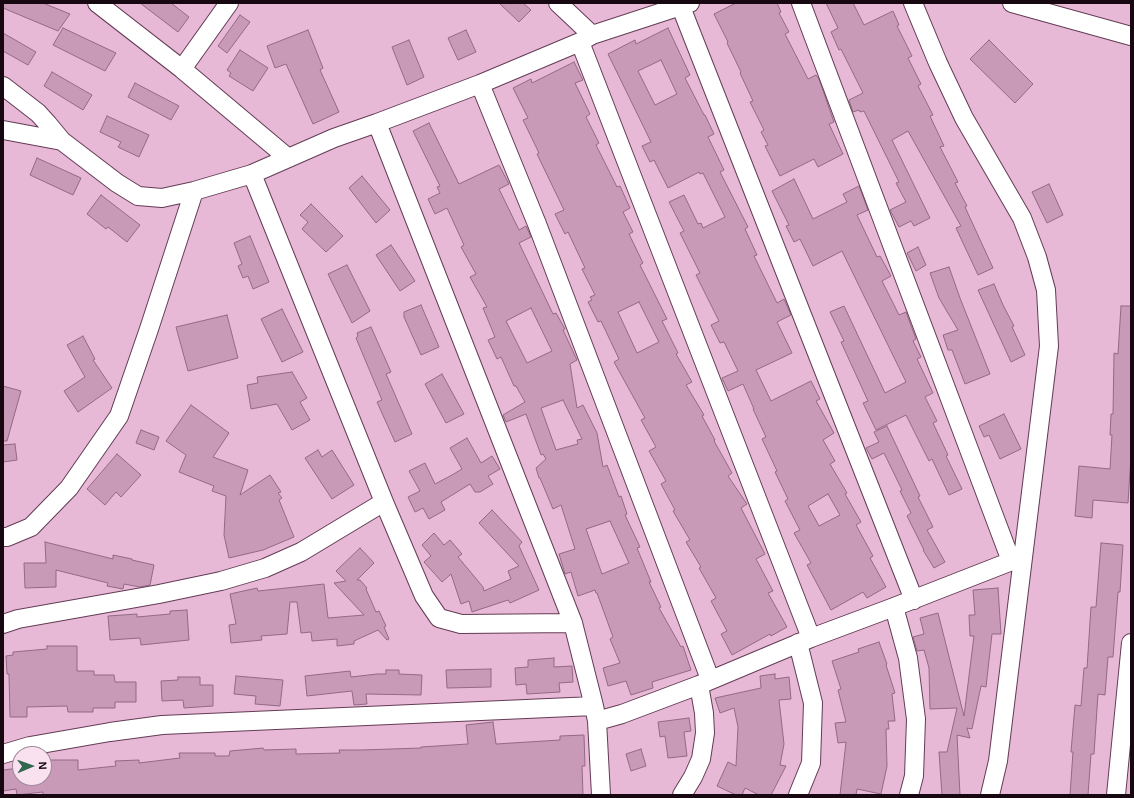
<!DOCTYPE html>
<style>
body{margin:0}
#map{position:relative;width:1134px;height:798px;overflow:hidden;background:#e8b9d6;font-family:Helvetica,sans-serif}
canvas{display:block}
.frame{position:absolute;inset:0;border:4px solid #160711;pointer-events:none}
.north{position:absolute;left:12px;top:746px;width:40px;height:40px;box-sizing:border-box;background:#fae1f0;border:1px solid #9f8a97;border-radius:50%;rotate:88deg;font-size:11px;font-weight:700;line-height:16px;text-align:center;color:#160711}
.north::after{content:'';display:block;margin:auto;width:14px;height:18px;background:#31674d;clip-path:polygon(50% 0,100% 100%,50% 72%,0 100%)}
</style>
<div id="map">
<canvas width="1134" height="798"></canvas>
<div class="frame"></div>
<div class="north">N</div>
</div>
<script>
const context = document.querySelector('canvas').getContext('2d');
context.lineJoin = 'round';
function paint(path, color) { context.fillStyle = color; context.fill(path, 'evenodd'); }
const poly = rows => new Path2D(rows.map(r => 'M' + r).join(''));
function trace(path, color, width, dash) { context.strokeStyle = color; context.lineWidth = width; context.lineCap = dash ? 'butt' : 'round'; context.setLineDash(dash || []); context.stroke(path); }
const building = poly([
 [3,3,43,3,70,14,58,31,3,8,3,3],
 [140,3,171,3,189,17,178,32,140,3],
 [499,3,523,3,531,10,519,22,499,3],
 [736,3,777,3,781,12,779,13,789,32,785,34,808,79,816,75,819,79,834,122,829,124,843,154,818,167,814,159,780,176,765,146,768,145,761,132,764,130,750,102,753,101,740,73,741,72,727,43,728,42,714,14,736,3],
 [826,3,853,3,864,25,893,11,899,25,897,26,912,56,908,58,921,84,918,86,933,115,930,116,944,146,940,147,958,182,955,183,967,206,965,207,993,268,978,275,956,228,961,226,908,131,892,140,930,218,914,226,911,221,899,227,890,210,906,202,896,183,899,182,864,111,860,112,859,110,853,112,849,100,863,93,841,49,839,50,831,32,838,28,826,3],
 [240,15,250,22,227,53,218,46,240,15],
 [63,28,116,53,105,71,53,45,63,28],
 [668,28,690,75,685,78,704,115,705,115,714,134,708,137,724,170,720,172,748,227,745,229,757,255,754,256,777,303,784,299,791,315,777,322,792,353,756,370,771,401,811,381,820,399,816,401,834,433,823,440,835,461,830,464,847,493,845,494,861,522,856,525,873,556,870,558,886,587,867,598,863,592,831,610,807,565,811,563,794,533,800,530,785,501,788,499,775,472,777,471,762,439,766,437,753,409,754,409,743,384,728,391,722,378,738,371,724,342,720,343,711,325,719,321,696,275,700,273,680,233,684,231,669,202,684,195,698,224,701,223,703,228,725,217,703,173,700,174,699,172,668,188,654,160,650,162,642,146,651,142,608,54,635,40,636,44,668,28],
 [661,60,677,94,655,105,638,71,661,60],
 [828,494,840,515,819,526,808,506,828,494],
 [308,30,323,68,320,70,339,112,313,124,291,75,286,64,275,68,267,46,308,30],
 [466,30,476,52,458,60,448,38,466,30],
 [3,33,36,52,28,65,3,51,3,33],
 [409,40,424,77,407,85,392,47,409,40],
 [989,40,1033,84,1015,103,970,59,989,40],
 [240,50,268,68,253,91,229,76,231,73,227,70,240,50],
 [574,62,583,80,575,83,590,114,586,117,599,143,596,145,617,187,620,186,630,208,623,212,633,232,629,234,643,263,640,265,667,319,662,321,678,353,676,354,692,382,686,385,704,415,702,416,715,440,714,441,732,473,728,476,747,504,741,508,765,554,756,559,773,591,768,593,787,627,771,636,770,634,732,655,721,634,727,631,711,601,716,598,699,568,701,567,686,542,690,540,673,511,675,510,661,484,666,481,649,451,656,447,641,420,645,418,614,362,619,359,601,321,598,322,588,302,592,300,590,297,595,295,582,269,585,268,568,232,565,234,555,214,564,210,537,154,539,153,523,120,528,118,513,88,531,79,532,83,574,62],
 [639,302,659,342,637,353,618,312,639,302],
 [52,72,92,95,83,110,44,86,52,72],
 [135,83,179,106,171,120,128,97,135,83],
 [107,116,149,135,139,157,118,147,121,142,100,132,107,116],
 [429,123,459,184,499,165,509,184,499,189,519,230,526,226,527,228,531,237,519,243,553,314,556,313,565,329,563,330,577,360,570,364,577,408,583,405,597,433,603,467,607,465,619,497,621,496,627,514,625,515,640,547,637,548,651,582,649,582,661,607,659,608,681,647,683,646,691,670,652,682,653,688,631,695,626,681,608,686,603,668,620,663,610,639,613,637,597,593,596,593,595,590,578,596,571,572,565,574,559,554,575,549,561,505,553,509,540,478,539,478,536,468,546,459,543,454,541,455,526,414,506,422,503,415,525,402,516,386,514,386,501,357,497,359,488,340,495,337,483,308,487,307,470,277,476,274,461,247,464,245,447,208,435,214,428,199,440,193,437,187,440,186,413,131,429,123],
 [531,308,552,351,527,363,506,321,531,308],
 [563,400,582,439,577,440,578,444,556,450,541,408,563,400],
 [610,521,629,563,602,574,586,529,610,521],
 [37,158,81,178,73,195,30,175,37,158],
 [362,176,390,210,376,223,349,188,362,176],
 [794,179,813,219,847,202,843,194,859,186,868,210,857,215,877,257,880,256,891,276,882,281,899,315,906,312,916,339,913,341,921,357,917,359,933,393,925,397,937,421,933,423,948,455,946,456,962,489,949,495,932,459,929,461,906,415,876,430,863,403,868,401,841,342,844,341,830,312,844,306,885,393,906,382,842,251,813,266,800,239,794,242,786,226,789,225,772,191,794,179],
 [1049,184,1063,215,1047,223,1032,192,1049,184],
 [101,195,140,225,127,242,108,227,106,229,87,214,101,195],
 [311,204,343,236,326,252,302,229,308,222,300,215,311,204],
 [250,236,269,282,253,289,248,276,243,278,238,266,242,264,234,243,250,236],
 [391,245,415,281,400,291,376,255,391,245],
 [918,247,926,265,916,271,907,253,918,247],
 [347,265,370,311,352,323,328,274,347,265],
 [949,267,960,298,990,374,965,384,952,350,948,350,943,335,958,330,939,298,930,273,949,267],
 [994,284,1003,305,1014,326,1012,327,1025,355,1011,362,978,290,994,284],
 [421,305,439,347,421,355,404,317,404,312,421,305],
 [1121,306,1131,306,1131,456,1128,503,1093,500,1092,518,1075,516,1079,466,1110,469,1112,435,1110,435,1111,414,1113,414,1114,353,1118,354,1121,306],
 [282,309,303,352,282,362,261,319,282,309],
 [227,315,238,358,188,371,176,327,227,315],
 [371,327,391,372,386,374,412,434,395,442,377,402,382,400,356,338,358,336,357,333,371,327],
 [83,336,95,359,93,360,112,388,78,412,64,391,85,377,67,345,83,336],
 [292,372,307,398,300,402,310,420,292,430,277,404,251,409,247,385,258,383,257,377,292,372],
 [442,374,464,414,446,423,425,384,442,374],
 [3,386,21,391,7,441,3,441,3,386],
 [191,405,229,433,213,457,248,470,240,495,270,475,281,492,278,493,282,498,279,500,294,537,263,550,229,558,224,535,226,496,212,491,214,486,179,472,186,455,166,441,191,405],
 [1004,414,1021,449,1000,459,989,435,984,437,979,426,1004,414],
 [887,426,920,496,918,497,933,527,927,530,945,562,934,568,923,550,924,550,907,516,911,513,900,491,902,490,884,453,872,459,866,448,879,442,874,432,887,426],
 [141,430,159,437,154,450,136,443,141,430],
 [467,438,481,463,492,456,500,469,488,476,493,484,480,492,475,492,470,484,441,502,445,510,429,519,423,508,415,512,408,497,420,491,409,471,425,463,435,484,452,475,462,469,450,448,467,438],
 [15,444,17,460,3,462,3,445,15,444],
 [318,450,322,457,332,450,354,485,332,499,305,458,318,450],
 [117,454,141,475,121,497,116,492,105,505,87,489,117,454],
 [492,510,522,542,519,546,539,590,510,603,508,600,472,612,469,601,461,604,451,574,442,582,424,562,431,556,422,545,434,533,444,545,450,540,462,554,458,557,483,587,484,591,511,579,508,571,519,566,479,523,492,510],
 [45,542,113,559,113,555,132,559,132,560,154,565,150,585,140,587,124,584,123,589,107,586,108,583,56,570,56,587,25,588,24,563,46,563,45,542],
 [1101,543,1123,545,1120,592,1118,592,1113,657,1108,657,1105,695,1098,694,1094,754,1091,754,1088,795,1070,795,1073,752,1071,752,1075,705,1081,706,1084,668,1087,668,1091,607,1096,607,1101,543],
 [360,548,374,563,357,580,360,580,367,588,366,589,376,612,379,611,386,626,384,627,389,639,387,640,378,630,354,641,354,644,337,646,337,639,312,641,311,632,301,633,297,602,290,602,287,634,261,636,262,640,231,643,229,625,236,624,230,594,257,588,258,591,324,584,328,618,364,615,334,583,346,581,336,571,360,548],
 [998,588,1001,634,992,634,986,687,981,686,972,729,967,728,970,738,957,735,960,795,942,795,939,752,947,752,957,708,930,709,929,668,924,650,917,651,913,637,924,634,920,618,938,613,964,716,974,636,970,636,969,615,975,615,973,590,998,588],
 [187,610,189,640,141,645,140,638,110,640,108,616,137,614,137,617,170,614,170,611,187,610],
 [879,642,887,664,886,665,895,693,892,694,895,721,888,721,889,729,886,729,887,766,881,794,857,789,856,795,840,795,846,742,838,743,835,723,846,722,838,690,841,689,832,661,859,652,858,649,879,642],
 [47,646,77,646,77,671,94,671,94,675,114,675,115,682,136,682,136,702,115,702,115,708,93,708,93,712,68,712,67,706,27,707,27,717,10,717,9,674,7,674,6,656,13,655,13,652,47,649,47,646],
 [554,658,554,667,572,666,573,682,559,683,560,692,527,694,526,684,516,685,515,668,528,667,528,660,554,658],
 [491,669,491,687,447,688,446,670,491,669],
 [386,670,399,670,399,674,422,675,421,695,366,694,367,704,354,705,352,691,307,696,305,676,350,671,351,677,377,674,386,674,386,670],
 [775,674,775,679,789,677,791,699,779,700,784,744,780,765,786,766,771,795,759,795,745,788,742,795,736,795,717,786,728,762,736,766,738,727,734,708,720,713,715,698,761,688,760,676,775,674],
 [236,676,283,680,280,706,255,704,256,696,234,694,236,676],
 [178,677,200,677,200,685,213,685,213,706,184,708,183,700,162,701,161,681,178,680,178,677],
 [689,718,691,731,684,732,687,756,668,758,665,736,660,737,658,722,689,718],
 [493,722,496,744,560,740,560,736,584,735,585,766,582,766,583,795,43,795,43,792,17,795,16,789,3,791,3,770,20,768,20,778,47,778,47,760,78,760,78,770,116,766,115,761,139,760,139,763,180,758,179,753,215,753,215,756,229,756,230,751,263,748,264,750,296,749,296,754,340,753,339,750,361,750,421,748,421,747,468,744,466,725,493,722],
 [641,749,646,766,631,771,626,754,641,749]
]);
paint(building, '#c89ab7');
trace(building, '#936984', 1);
const minor = poly([
 [97,3,182,69,288,158],
 [558,3,592,35],
 [801,3,1011,561],
 [913,3,938,63,964,118,1022,218,1037,257,1046,290,1049,346,998,761,990,795],
 [1012,3,1131,36],
 [681,7,914,600],
 [580,42,811,638],
 [182,69,229,3],
 [480,84,537,224,710,679],
 [3,86,38,113,48,124,62,141],
 [377,123,573,623,594,706,597,721,601,795],
 [3,130,62,141,117,183,138,196,162,198,194,191,252,174,334,138,377,123,480,84,580,42,592,35,690,3],
 [252,174,384,502,424,596,439,618,461,624,573,623],
 [3,537,7,537,31,527,69,488,119,416,149,329,194,191],
 [894,607,908,658,916,719,914,776,909,795],
 [3,624,18,619,159,594,221,581,265,568,301,552,384,502],
 [597,721,622,714,699,685,811,638,894,607,1022,557],
 [3,754,30,746,110,732,162,725,594,706],
 [682,795,693,777,701,759,705,733,704,713,699,685],
 [798,795,811,763,813,703,798,643],
 [1116,795,1131,643]
]);
trace(minor, '#633c55', 20);
trace(minor, '#fff', 18);
</script>
